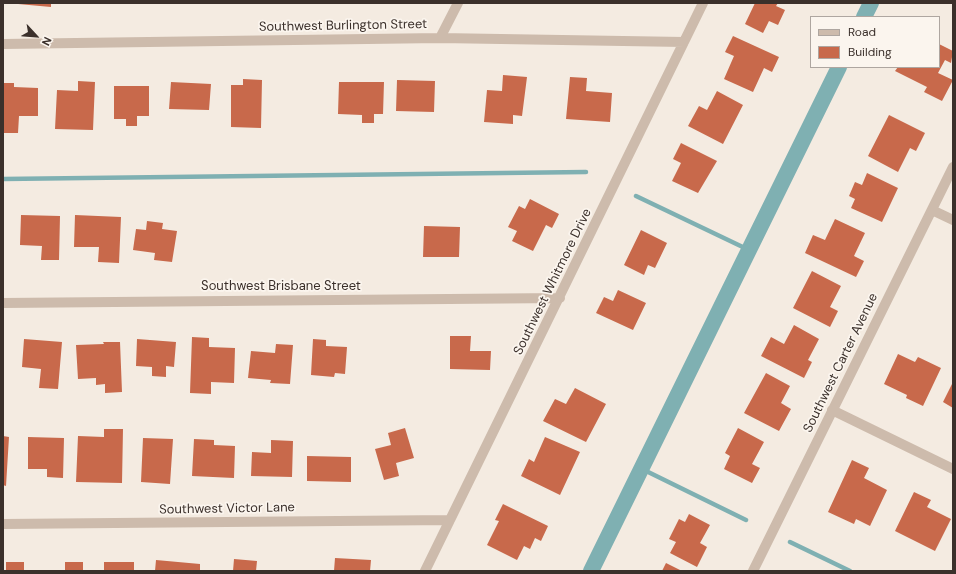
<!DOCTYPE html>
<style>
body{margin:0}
#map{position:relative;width:956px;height:574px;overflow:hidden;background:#f4ebe1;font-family:"DM Sans",sans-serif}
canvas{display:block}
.frame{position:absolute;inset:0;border:4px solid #3b302b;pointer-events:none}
.legend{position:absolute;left:810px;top:16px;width:130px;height:52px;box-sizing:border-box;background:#fbf5ee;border:1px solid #aea6a0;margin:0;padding:5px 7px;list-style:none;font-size:12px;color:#3b302b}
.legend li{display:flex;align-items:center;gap:8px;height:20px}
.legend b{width:20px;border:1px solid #aea6a0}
.north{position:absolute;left:16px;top:16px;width:40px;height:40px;-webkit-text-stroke:3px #fbf5ee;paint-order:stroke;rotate:116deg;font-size:11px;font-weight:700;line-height:16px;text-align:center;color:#3b302b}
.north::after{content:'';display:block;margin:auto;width:14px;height:18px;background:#3b302b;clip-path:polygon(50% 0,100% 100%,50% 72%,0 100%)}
</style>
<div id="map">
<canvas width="956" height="574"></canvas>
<div class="frame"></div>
<ul class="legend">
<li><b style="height:5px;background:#cdbbac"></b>Road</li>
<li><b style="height:11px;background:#c8694b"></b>Building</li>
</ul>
<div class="north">N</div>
</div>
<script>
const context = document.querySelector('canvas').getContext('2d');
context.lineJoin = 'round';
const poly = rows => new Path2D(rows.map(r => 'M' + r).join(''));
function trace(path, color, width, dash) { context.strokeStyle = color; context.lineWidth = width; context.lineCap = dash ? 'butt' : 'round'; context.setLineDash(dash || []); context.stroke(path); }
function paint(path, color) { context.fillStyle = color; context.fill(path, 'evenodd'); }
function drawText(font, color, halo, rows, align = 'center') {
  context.font = font + ' "DM Sans",sans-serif'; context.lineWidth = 3.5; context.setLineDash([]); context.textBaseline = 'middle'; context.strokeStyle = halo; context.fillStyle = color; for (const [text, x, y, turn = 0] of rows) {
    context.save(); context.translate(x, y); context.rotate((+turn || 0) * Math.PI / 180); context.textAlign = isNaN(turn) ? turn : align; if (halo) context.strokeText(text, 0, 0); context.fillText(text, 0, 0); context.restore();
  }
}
trace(poly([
 [3,179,586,172],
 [636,196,749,250],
 [642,469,746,520],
 [790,542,850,571]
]), '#7fb0b2', 4.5);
trace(poly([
 [864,17,871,3],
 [591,571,839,67]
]), '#7fb0b2', 16);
paint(poly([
 [7,3,51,3,51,7],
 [755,3,778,3,776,6,785,10,778,25,769,21,763,33,745,24],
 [733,36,779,57,772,72,764,68,753,92,724,79,734,56,725,52],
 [939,44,953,51,951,63,945,60,938,73,953,80,942,101,924,92,927,87,895,71,898,67,939,67],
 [503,75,527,77,522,116,513,115,513,124,484,122,487,90,502,91],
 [570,77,587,78,586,91,612,93,610,122,566,119],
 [243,79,262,80,261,128,231,127,231,85,243,85],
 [397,80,435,81,434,112,396,111],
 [78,81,95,82,93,130,55,129,57,90,78,91],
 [171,82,211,84,209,110,169,109],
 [339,82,384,82,383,114,374,114,374,123,362,123,362,115,338,114],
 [3,83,14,83,14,87,38,88,38,116,19,116,18,133,3,133],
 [114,86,149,86,149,116,137,116,137,126,126,126,126,119,114,119],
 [717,91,743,105,723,144,688,126,699,106,707,110],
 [889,115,925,133,916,151,910,148,898,172,868,156],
 [681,143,717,161,698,193,672,181,681,163,673,159],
 [867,173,898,188,882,222,851,208,855,199,849,196,855,182,862,185],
 [530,199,559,214,552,228,546,225,533,251,512,241,517,231,508,227,519,206,525,209],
 [21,215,60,216,59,260,41,260,42,246,20,245],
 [75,215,121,217,119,263,98,262,99,247,74,247],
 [835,219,865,233,854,256,864,261,856,277,805,253,813,235,825,240],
 [147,221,163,223,162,229,177,231,172,262,154,260,155,253,133,250,136,229,146,230],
 [424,226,460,227,459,257,423,257],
 [641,230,667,243,655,268,648,265,644,275,624,265],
 [812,271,841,286,830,307,838,311,830,327,793,308],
 [618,290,646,303,633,330,596,313,604,297,613,301],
 [794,325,819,339,808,360,812,362,804,378,761,356,771,337,784,344],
 [450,336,471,336,470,351,491,351,490,370,450,369],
 [192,337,209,338,209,347,235,348,234,383,211,382,211,394,190,393],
 [24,339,62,342,58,389,39,388,41,369,22,367],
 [137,339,176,342,174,367,166,366,166,377,152,376,152,367,136,366],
 [313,339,326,340,326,346,347,347,345,374,335,373,334,377,311,375],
 [103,342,120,342,122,392,105,393,105,384,96,385,96,378,78,379,76,345,104,344],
 [276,344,293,345,290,384,270,383,271,380,248,378,251,351,275,353],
 [898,354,915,362,918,357,941,368,923,406,906,398,907,395,884,384],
 [766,373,790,386,781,403,791,409,779,431,744,413],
 [953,382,953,408,943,402],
 [575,388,606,404,586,442,543,421,555,399,566,404],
 [405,428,414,458,396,463,399,476,384,480,375,449,391,445,388,433],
 [738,428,764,442,752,464,760,468,752,483,724,469,730,456,725,453],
 [104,429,123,429,122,483,76,482,78,436,104,437],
 [3,436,9,437,6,486,3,485],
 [28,437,64,438,63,478,47,477,47,469,28,469],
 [545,437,580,452,560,495,521,476,529,459,534,462],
 [143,438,173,439,170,484,141,482],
 [194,439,214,440,214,445,235,446,234,478,192,476],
 [271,440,293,441,292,477,251,476,252,452,271,453],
 [307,456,351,457,351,482,307,481],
 [852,460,869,468,864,478,887,490,870,526,856,519,854,524,828,512],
 [914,492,931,500,927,507,951,519,935,551,895,531],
 [503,504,548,526,541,541,535,538,530,549,524,546,517,560,487,545,499,521,495,520],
 [689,514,710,525,700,543,707,547,697,567,670,553,676,542,669,539,679,519,685,522],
 [335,558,371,560,370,571,334,571],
 [234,559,257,561,256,571,233,571],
 [156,560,200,564,200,571,155,571],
 [6,562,24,562,24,571,6,571],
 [65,562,83,562,83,571,65,571],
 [104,562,134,562,134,571,104,571],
 [666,563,682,571,662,571]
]), '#c8694b');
trace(poly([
 [440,38,458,3],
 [3,44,440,38,684,42],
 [932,210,953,220],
 [3,303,560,298],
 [832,410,953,469],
 [3,524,450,520],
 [425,571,703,3],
 [753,571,953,167]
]), '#cdbbac', 10);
drawText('13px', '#3b302b', '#fbf5ee', [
 ["Southwest Burlington Street",343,26,-1],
 ["Southwest Whitmore Drive",553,282,-64],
 ["Southwest Brisbane Street",281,287],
 ["Southwest Carter Avenue",841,363,-64],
 ["Southwest Victor Lane",227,509,-1]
]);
</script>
